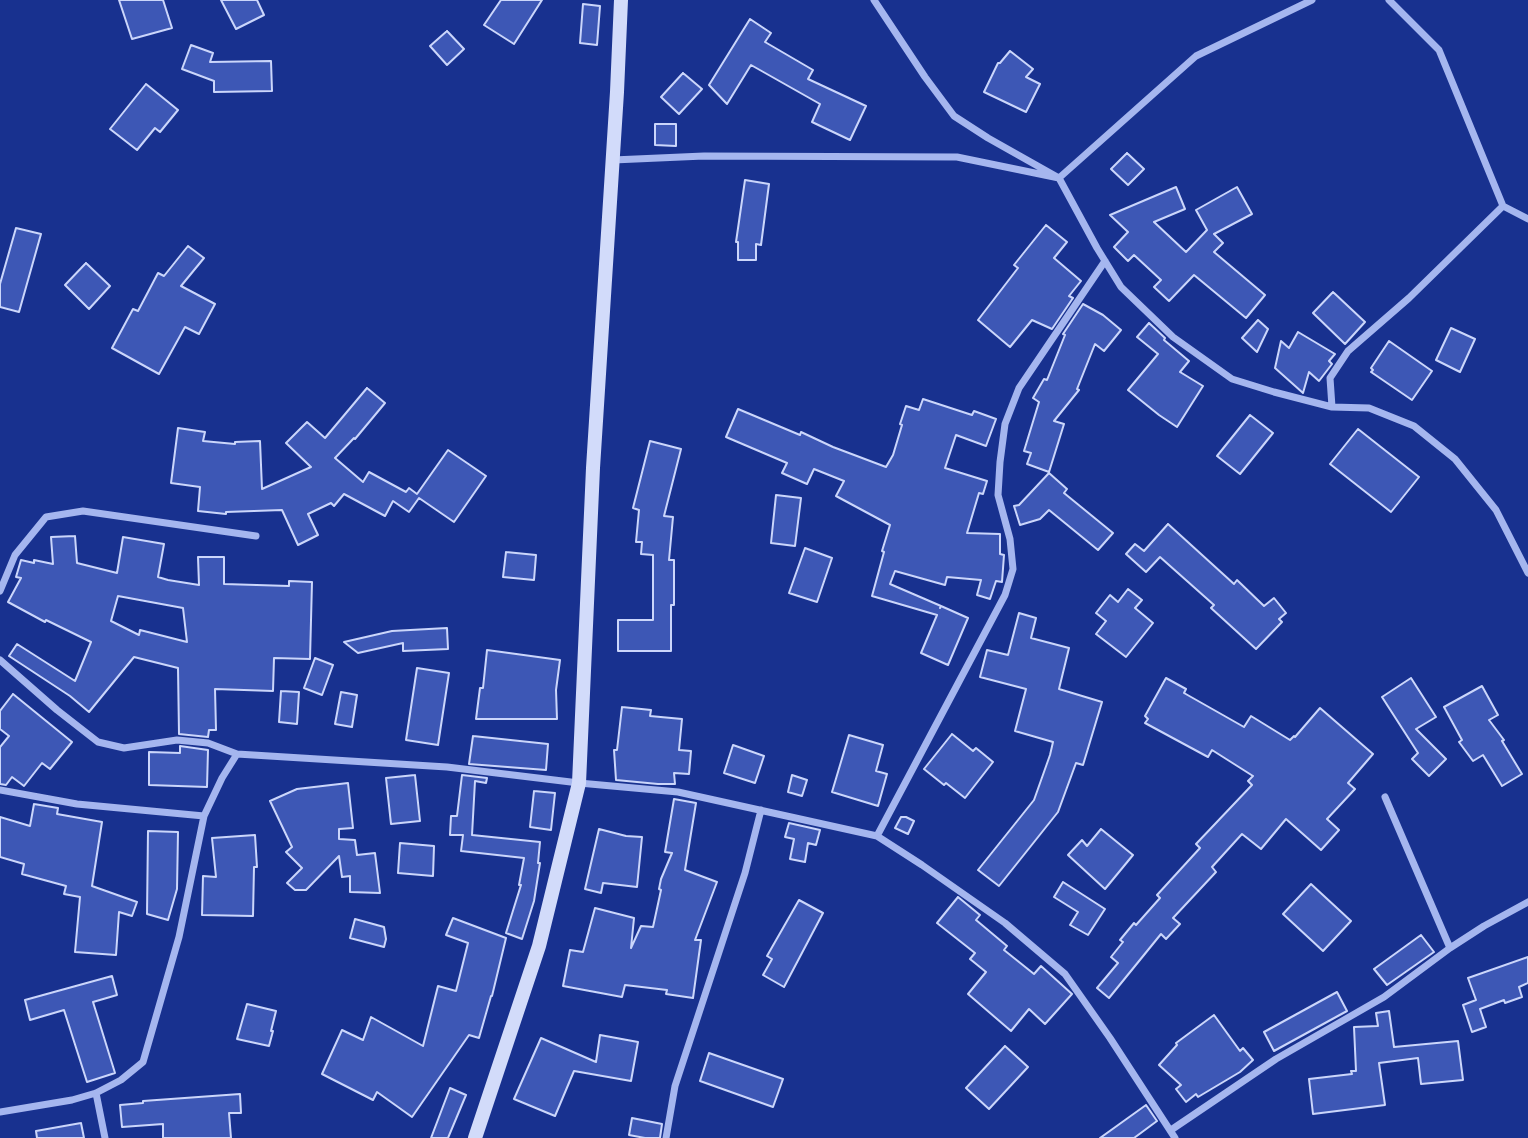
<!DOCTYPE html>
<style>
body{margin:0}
canvas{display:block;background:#18318f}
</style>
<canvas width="1528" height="1138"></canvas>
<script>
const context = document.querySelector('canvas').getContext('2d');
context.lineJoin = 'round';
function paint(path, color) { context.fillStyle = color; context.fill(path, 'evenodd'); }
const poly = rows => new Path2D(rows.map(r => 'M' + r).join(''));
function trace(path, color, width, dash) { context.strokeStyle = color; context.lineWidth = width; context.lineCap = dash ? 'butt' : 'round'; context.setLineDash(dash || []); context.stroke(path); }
const building = poly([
 [119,0,163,0,172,28,132,39,119,0],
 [221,0,257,0,264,15,236,29,221,0],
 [501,0,542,0,514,44,484,25,501,0],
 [583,4,600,6,597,45,580,43,583,4],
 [750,19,771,33,765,42,813,70,808,79,866,106,850,140,812,122,820,104,751,65,727,104,709,85,750,19],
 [447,31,464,49,447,65,430,46,447,31],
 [191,45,213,53,210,62,271,61,272,91,214,92,214,81,182,69,191,45],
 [1010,51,1033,69,1026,77,1040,84,1026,112,984,92,998,63,1000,63,1010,51],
 [683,73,702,89,679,114,661,97,683,73],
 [146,84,178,110,160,132,155,128,137,150,110,129,146,84],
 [655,124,676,124,676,146,655,145,655,124],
 [1127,153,1144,169,1128,185,1111,169,1127,153],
 [745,180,769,184,761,245,756,244,756,260,738,260,738,242,736,242,745,180],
 [1176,187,1185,209,1154,222,1186,252,1207,230,1196,210,1237,187,1252,214,1214,234,1223,243,1214,252,1265,295,1246,318,1194,275,1169,301,1154,287,1161,280,1134,255,1128,261,1114,247,1128,232,1110,215,1176,187],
 [1046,225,1067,242,1054,258,1081,281,1069,296,1073,298,1052,329,1032,320,1010,347,978,320,1018,268,1014,265,1046,225],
 [16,228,41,234,19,312,0,307,0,284,16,228],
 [188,246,204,258,181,286,215,304,199,334,185,327,159,374,112,348,133,309,138,311,158,273,164,276,188,246],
 [86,263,110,286,89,309,65,285,86,263],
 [1333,292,1365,322,1345,344,1313,313,1333,292],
 [1083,304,1103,315,1121,330,1104,351,1095,344,1077,389,1079,390,1054,421,1064,424,1049,472,1027,464,1031,453,1024,451,1039,402,1033,398,1044,379,1047,380,1065,335,1063,334,1083,304],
 [1258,320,1268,329,1257,352,1242,338,1258,320],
 [1149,323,1165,338,1164,340,1189,361,1180,372,1203,386,1177,427,1159,415,1128,390,1158,354,1137,337,1149,323],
 [1451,328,1475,339,1460,372,1436,360,1451,328],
 [1298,332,1335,354,1329,361,1332,364,1319,381,1309,372,1303,393,1275,368,1281,341,1289,348,1298,332],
 [1389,341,1432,371,1412,400,1371,372,1373,370,1371,368,1389,341],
 [367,388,385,403,355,439,354,438,335,458,363,482,369,472,406,492,409,488,417,494,448,450,486,476,454,522,419,498,409,512,393,501,385,516,344,494,334,506,331,503,308,514,318,535,298,545,282,510,226,512,226,514,198,511,200,487,171,483,178,428,205,432,203,441,235,444,235,442,260,441,262,489,311,467,286,443,307,422,325,438,367,388],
 [923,399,972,415,974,411,996,419,986,446,956,435,945,468,987,481,983,494,979,493,967,533,1000,534,1000,554,1004,555,1002,582,996,581,990,599,977,595,981,580,947,577,945,585,895,571,890,584,941,606,940,608,941,606,968,618,948,665,921,653,937,615,872,596,884,552,882,551,890,525,836,496,844,481,814,469,807,484,782,473,787,463,726,437,738,409,800,435,801,432,833,447,886,467,893,455,902,425,900,424,906,406,919,410,923,399],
 [1250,415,1273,433,1240,474,1217,456,1250,415],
 [1358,429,1419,477,1391,512,1330,464,1358,429],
 [650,441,681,449,664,516,673,517,669,560,674,560,674,605,671,605,671,651,618,651,618,620,653,620,653,555,641,554,642,542,636,542,639,510,633,508,650,441],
 [1049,473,1067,489,1064,493,1113,533,1098,550,1049,510,1040,519,1020,525,1014,506,1019,505,1049,473],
 [776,495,801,498,795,546,771,543,776,495],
 [1168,524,1234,584,1237,580,1264,606,1274,598,1286,613,1279,619,1282,622,1256,649,1211,608,1214,605,1160,557,1146,572,1126,554,1135,544,1144,551,1168,524],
 [75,536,77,563,117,573,123,537,164,544,158,577,168,580,199,585,198,557,224,557,224,584,289,586,289,581,312,582,310,659,274,658,273,691,215,689,216,730,209,730,208,737,179,734,178,668,134,657,89,712,70,696,9,656,17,644,75,681,91,642,46,620,45,622,8,602,21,578,16,577,21,560,34,563,34,560,53,564,51,537,75,536],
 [118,596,183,608,187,642,140,630,139,635,111,621,118,596],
 [805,548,832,558,817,602,789,593,805,548],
 [506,552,536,555,534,580,503,577,506,552],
 [1128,589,1142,600,1135,608,1153,623,1126,657,1096,634,1106,621,1096,613,1110,595,1118,602,1128,589],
 [1019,613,1036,618,1031,638,1069,648,1059,689,1102,702,1083,765,1076,763,1058,812,999,886,978,870,1034,800,1050,755,1053,742,1015,731,1026,689,980,677,987,650,1008,655,1019,613],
 [447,628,448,649,403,651,403,643,358,653,344,642,392,631,447,628],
 [487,650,560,660,556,690,557,719,476,719,480,688,483,688,487,650],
 [315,658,333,665,322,695,304,688,315,658],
 [417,668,449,673,438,745,406,740,417,668],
 [1166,678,1186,689,1184,693,1244,727,1251,716,1290,740,1294,736,1295,737,1320,708,1373,754,1348,783,1355,789,1327,819,1339,830,1321,850,1286,819,1261,849,1242,834,1212,867,1216,872,1173,918,1180,924,1166,939,1161,934,1109,998,1097,988,1118,963,1111,957,1123,942,1120,940,1134,923,1136,925,1160,898,1157,895,1200,848,1196,844,1252,785,1248,781,1253,776,1212,750,1208,757,1145,723,1148,719,1145,716,1166,678],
 [1411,678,1436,717,1416,729,1446,759,1429,776,1412,759,1418,753,1382,697,1411,678],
 [1482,686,1498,715,1489,720,1504,740,1502,741,1522,774,1502,786,1483,755,1473,761,1459,742,1462,740,1444,707,1482,686],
 [281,691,299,692,297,724,279,722,281,691],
 [341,692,357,695,352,727,335,724,341,692],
 [13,694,72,742,50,769,42,763,24,786,12,777,6,785,0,784,0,747,9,736,0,729,0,711,13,694],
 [622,707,651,710,650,716,682,719,679,750,691,751,689,774,674,773,675,784,658,784,616,780,614,750,617,750,622,707],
 [952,734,973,751,976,748,993,762,965,798,946,783,944,785,924,769,952,734],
 [849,735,883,745,876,771,887,774,878,806,832,792,849,735],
 [473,736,548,744,546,770,469,764,473,736],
 [733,745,764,756,755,783,724,773,733,745],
 [180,746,208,750,207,787,149,785,149,752,180,753,180,746],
 [415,775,420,821,391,824,386,778,415,775],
 [462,775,487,778,486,783,475,781,472,835,540,842,538,863,540,863,534,901,522,939,506,933,521,885,519,885,524,858,461,851,463,835,450,835,451,816,457,816,462,775],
 [792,775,807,780,802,796,788,792,792,775],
 [348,783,353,828,339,829,339,839,355,840,357,855,375,853,380,893,350,892,350,876,342,877,339,856,306,890,295,890,287,883,302,868,286,852,292,847,270,801,297,789,348,783],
 [534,791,555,793,551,830,530,827,534,791],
 [674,799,696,803,685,870,717,882,695,940,701,940,693,998,666,994,667,990,625,985,622,997,563,986,570,950,583,952,595,908,634,918,631,948,641,926,653,927,661,890,659,889,661,879,672,853,665,852,674,799],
 [34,804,58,808,57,814,102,822,92,886,137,902,132,916,119,912,116,955,75,952,80,897,64,894,66,886,22,874,24,864,0,857,0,817,30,826,34,804],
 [901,817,906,817,914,821,908,834,895,828,901,817],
 [789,823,820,830,816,845,808,843,805,862,790,859,794,839,785,837,789,823],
 [599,829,626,836,642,837,637,887,603,883,601,893,585,889,599,829],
 [1101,829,1133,855,1105,889,1068,855,1082,840,1087,846,1101,829],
 [148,831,178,832,177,889,168,920,147,914,148,831],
 [255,835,257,867,254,867,253,916,202,915,203,876,216,877,212,838,255,835],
 [400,843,434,846,433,876,398,873,400,843],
 [1063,882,1105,909,1088,935,1070,925,1078,912,1054,897,1063,882],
 [1311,884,1351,921,1323,951,1283,914,1311,884],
 [958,897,980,915,976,920,1007,946,1004,950,1034,974,1041,966,1072,994,1045,1024,1029,1009,1011,1031,968,994,986,972,970,959,975,953,937,923,958,897],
 [799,900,823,913,784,987,763,975,772,959,767,956,799,900],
 [453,918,506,938,492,996,491,996,479,1038,469,1035,412,1117,377,1092,373,1100,322,1074,342,1030,363,1040,371,1017,423,1046,438,986,456,991,468,943,446,935,453,918],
 [355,919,384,927,386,939,384,947,350,938,355,919],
 [1421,935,1434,952,1387,985,1374,969,1421,935],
 [1528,957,1528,983,1519,987,1522,997,1505,1003,1504,1000,1480,1009,1486,1027,1472,1032,1463,1005,1476,1000,1468,978,1528,957],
 [112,976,117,995,93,1002,115,1073,87,1082,64,1010,30,1020,25,1000,112,976],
 [1337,992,1347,1011,1274,1051,1264,1032,1337,992],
 [247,1004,276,1011,271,1031,273,1031,269,1046,237,1039,247,1004],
 [1389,1011,1394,1047,1458,1041,1463,1080,1421,1084,1418,1058,1379,1063,1385,1105,1313,1114,1309,1079,1352,1074,1351,1071,1356,1071,1354,1027,1378,1026,1376,1013,1389,1011],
 [1214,1015,1240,1051,1243,1048,1253,1060,1240,1072,1198,1097,1196,1094,1186,1102,1176,1089,1181,1085,1159,1065,1177,1045,1176,1043,1214,1015],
 [600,1035,638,1042,631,1081,574,1071,555,1116,514,1099,541,1038,596,1062,600,1035],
 [1005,1046,1028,1067,989,1109,966,1088,1005,1046],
 [709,1053,783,1079,773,1107,700,1081,709,1053],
 [450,1088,466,1095,448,1138,431,1138,450,1088],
 [240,1094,241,1113,229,1113,231,1138,163,1138,163,1124,122,1127,120,1105,143,1103,143,1101,240,1094],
 [1146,1105,1157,1121,1134,1138,1100,1138,1146,1105],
 [632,1118,662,1124,660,1138,645,1138,629,1135,632,1118],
 [81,1123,84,1138,37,1138,36,1131,81,1123]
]);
paint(building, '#3d57b5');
trace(building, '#cbd6fb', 2);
trace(poly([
 [874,0,925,77,954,116,988,138,1059,178,1097,248,1121,287,1173,337,1232,379,1274,392,1332,407,1369,408,1414,426,1455,459,1496,510,1528,573],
 [613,160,704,156,957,157,1059,178,1196,56,1312,0],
 [1503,206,1528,219],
 [1332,407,1330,378,1348,351,1409,298,1503,206,1439,50,1389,0],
 [0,591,15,555,46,517,83,511,256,536],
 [0,660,57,710,98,742,124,748,177,740,208,743,237,754],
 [0,790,77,804,204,816],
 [1385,797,1450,948],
 [877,836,1005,595,1013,569,1010,539,998,495,1000,462,1005,424,1019,388,1105,261],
 [96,1093,105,1138],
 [0,1112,72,1100,96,1093,121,1080,143,1062,179,937,204,816,222,778,237,754,447,767,579,783,678,792,877,836,922,865,1005,923,1065,974,1110,1038,1175,1138],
 [1171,1130,1276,1059,1384,997,1450,948,1484,926,1528,902],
 [666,1138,675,1086,745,873,761,810]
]), '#a5b6ef', 7);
trace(poly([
 [475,1138,539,946,579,783,593,468,617,92,621,0]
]), '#d2dbfa', 14);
</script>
